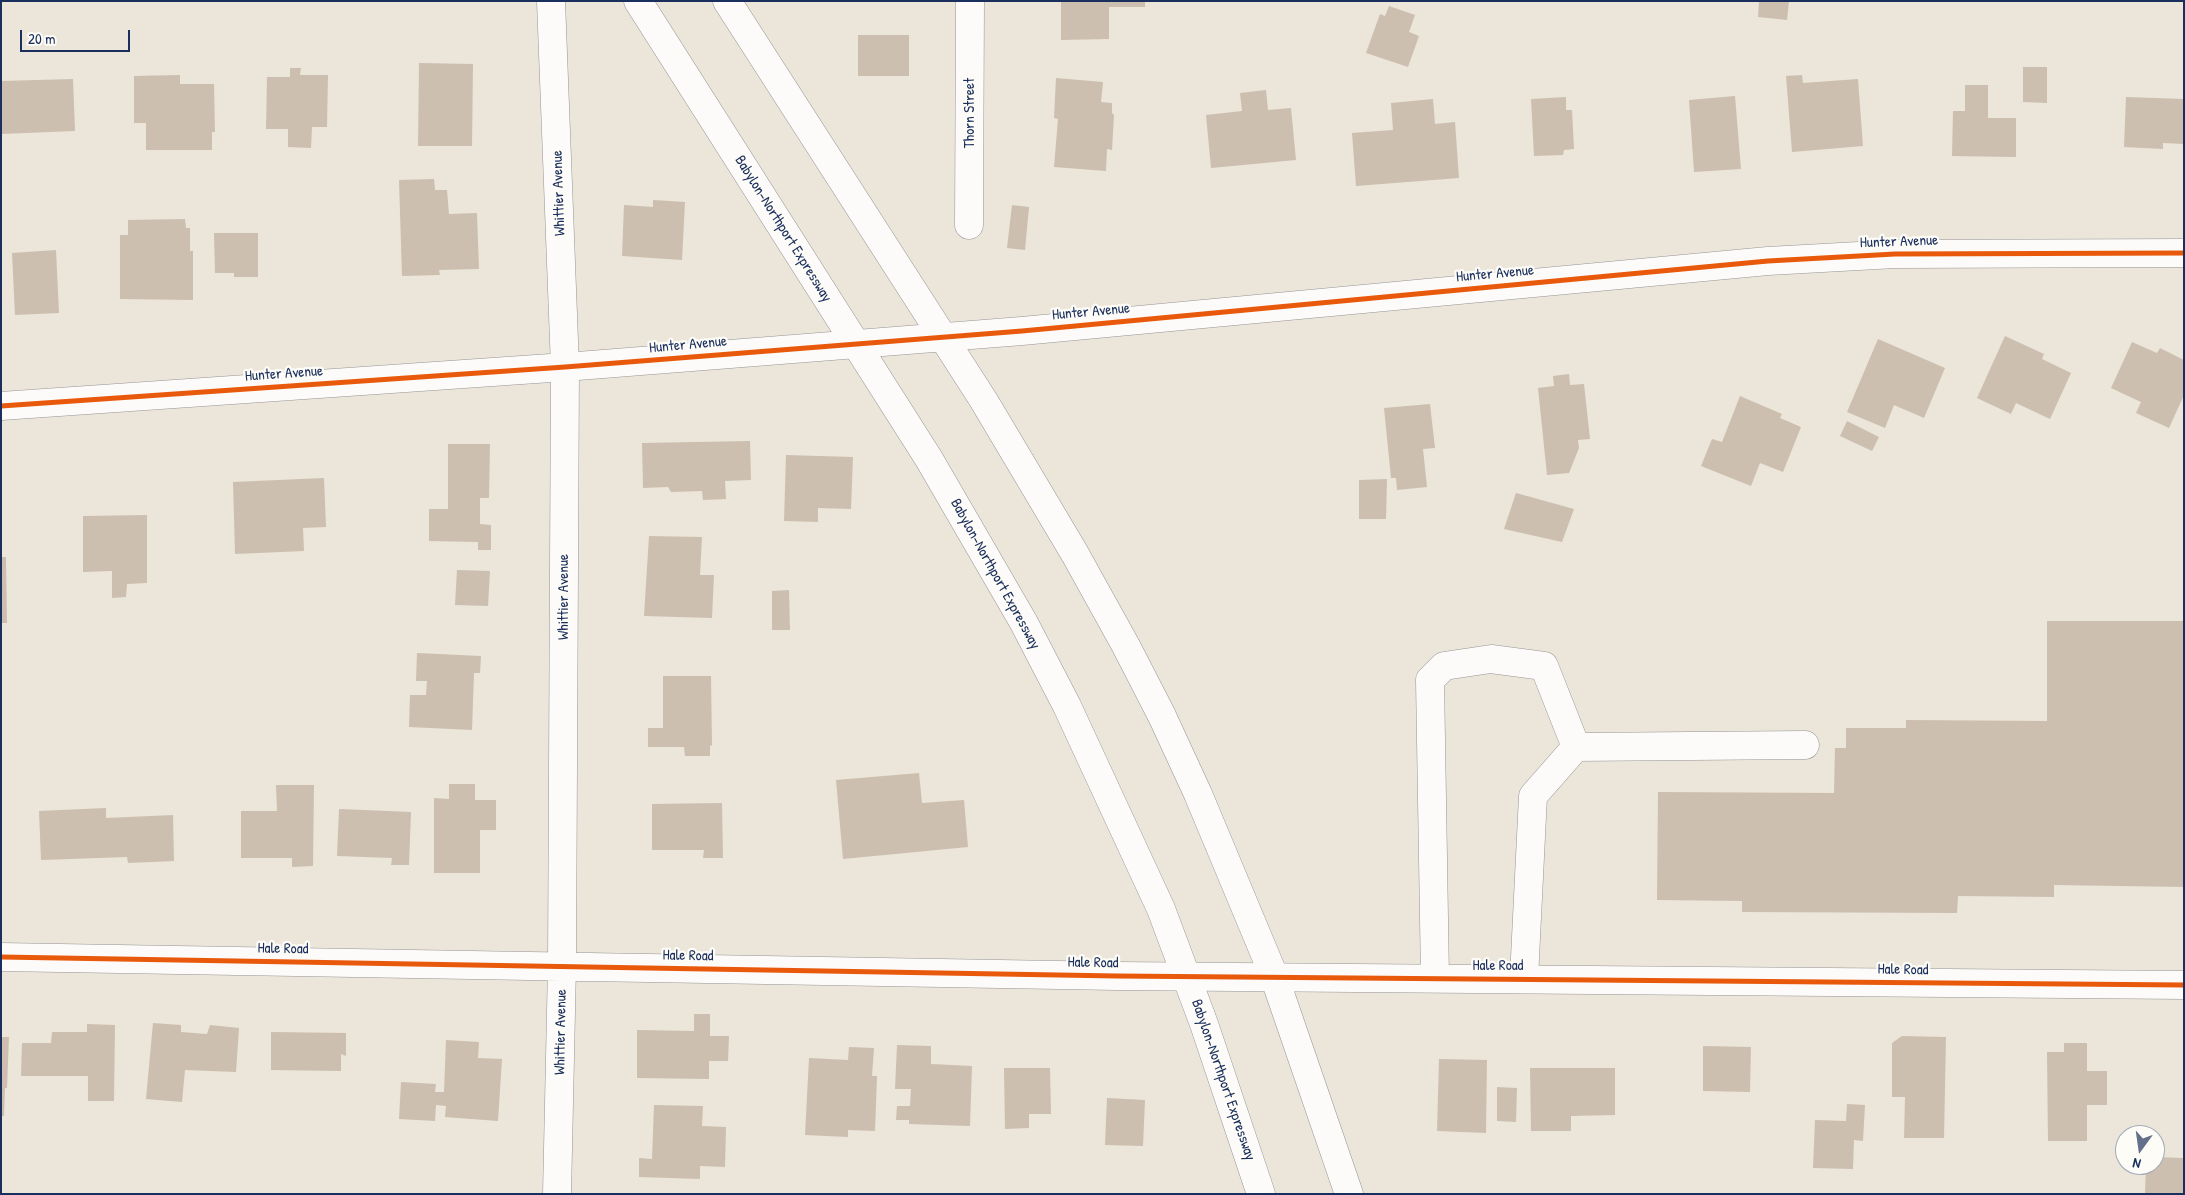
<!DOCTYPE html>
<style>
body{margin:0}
#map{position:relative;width:2185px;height:1195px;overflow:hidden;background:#ece5d9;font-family:"Patrick Hand",sans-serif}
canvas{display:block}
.frame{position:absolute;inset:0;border:2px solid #1b2f5e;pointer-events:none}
.north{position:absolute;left:2115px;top:1125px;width:50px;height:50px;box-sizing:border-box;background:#fdfcf7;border:1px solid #a3aaba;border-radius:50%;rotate:194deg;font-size:14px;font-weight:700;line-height:20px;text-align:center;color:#1b2f5e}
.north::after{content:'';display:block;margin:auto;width:18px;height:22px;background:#646f89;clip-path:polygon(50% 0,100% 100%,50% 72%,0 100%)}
.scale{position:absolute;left:20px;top:30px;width:110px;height:22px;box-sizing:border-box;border:2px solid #1b2f5e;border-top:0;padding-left:6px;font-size:15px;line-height:18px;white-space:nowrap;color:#1b2f5e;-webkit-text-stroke:4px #fdfcf7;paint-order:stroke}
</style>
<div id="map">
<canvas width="2185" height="1195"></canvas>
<div class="frame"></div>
<div class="north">N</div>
<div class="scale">20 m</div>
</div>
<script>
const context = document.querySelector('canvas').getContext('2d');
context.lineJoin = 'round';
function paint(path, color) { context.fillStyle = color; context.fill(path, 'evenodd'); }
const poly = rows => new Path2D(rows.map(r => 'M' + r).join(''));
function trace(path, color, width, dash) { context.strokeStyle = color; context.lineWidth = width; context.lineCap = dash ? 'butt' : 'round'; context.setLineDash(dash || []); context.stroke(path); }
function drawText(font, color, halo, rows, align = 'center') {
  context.font = font + ' "Patrick Hand",sans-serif'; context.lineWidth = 4.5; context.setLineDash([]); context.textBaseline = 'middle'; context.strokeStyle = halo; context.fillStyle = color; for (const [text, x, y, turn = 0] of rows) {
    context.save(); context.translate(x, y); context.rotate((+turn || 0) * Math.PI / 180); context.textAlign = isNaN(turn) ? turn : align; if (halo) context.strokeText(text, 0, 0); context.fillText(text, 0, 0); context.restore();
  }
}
paint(poly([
 [1061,1,1145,1,1145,7,1109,7,1109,39,1061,40],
 [1759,1,1789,1,1787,20,1758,17],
 [1389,6,1415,15,1409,32,1419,36,1408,67,1366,53,1380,14,1385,16],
 [858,35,909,35,909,76,858,76],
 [419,63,473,64,472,146,418,146],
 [2023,67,2047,67,2047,103,2023,102],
 [290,68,301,68,300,75,328,75,327,127,312,127,311,148,288,147,288,129,266,129,267,77,290,77],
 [180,75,180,84,214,84,215,132,212,132,212,150,146,150,146,123,134,123,134,76],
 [1802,75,1803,83,1858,79,1863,146,1792,152,1786,76],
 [1056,78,1103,82,1101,102,1112,103,1112,113,1114,115,1112,150,1107,149,1106,171,1054,167,1058,119,1054,118],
 [73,79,75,131,1,134,1,81],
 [1965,85,1988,85,1988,118,2016,118,2016,157,1952,156,1953,111,1965,111],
 [1266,90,1268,110,1291,108,1296,160,1211,168,1206,115,1242,111,1240,93],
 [1735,96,1741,169,1694,172,1689,100],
 [1566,97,1566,110,1572,110,1574,149,1564,150,1563,155,1534,156,1531,99],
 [2126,97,2184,99,2184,144,2163,143,2163,149,2124,147],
 [1433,99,1435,124,1455,122,1459,178,1356,186,1352,133,1393,130,1391,103],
 [434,179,435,190,447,190,449,214,477,213,479,269,439,270,440,275,402,276,399,180],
 [653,200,685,202,682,260,622,256,624,205,653,207],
 [1012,205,1029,207,1025,250,1007,248],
 [185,219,186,228,190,228,190,251,193,251,193,300,120,299,120,235,128,235,128,220],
 [214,233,258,233,258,277,234,277,234,273,215,273],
 [56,250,59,313,15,315,12,253],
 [2005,336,2044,354,2042,359,2071,373,2050,419,2016,403,2011,414,1977,398],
 [1878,339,1945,368,1924,418,1894,405,1885,428,1847,412],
 [2132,342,2157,353,2160,348,2184,360,2184,395,2169,428,2136,413,2141,402,2111,388],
 [1569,374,1570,385,1584,384,1590,439,1578,440,1579,448,1569,473,1547,475,1538,388,1554,386,1553,376],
 [1740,396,1782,414,1780,418,1801,427,1783,472,1760,463,1751,486,1701,466,1712,439,1722,442],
 [1430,404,1435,448,1423,449,1427,487,1397,490,1396,478,1391,478,1384,408],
 [1847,421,1879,437,1872,451,1840,436],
 [750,441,751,480,725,481,726,499,703,500,702,491,671,492,668,487,643,488,642,443],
 [448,444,490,444,489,498,480,498,480,524,491,525,491,550,478,550,478,542,429,541,429,509,448,509],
 [786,455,853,457,851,509,818,508,818,522,784,521],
 [324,478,326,527,303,528,304,551,235,554,233,482],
 [1387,479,1386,519,1359,519,1359,480],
 [1516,493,1574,509,1562,542,1504,529],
 [147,515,147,583,127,584,126,597,112,598,112,571,83,572,83,516],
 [649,536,702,537,700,575,714,575,712,618,644,616],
 [1,557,6,557,7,623,1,623],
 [457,570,490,571,488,606,455,605],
 [789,590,790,630,772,630,772,591],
 [2047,621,2184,621,2184,887,2054,885,2054,897,1958,896,1957,913,1742,912,1742,901,1657,900,1658,792,1834,793,1835,748,1846,748,1846,728,1906,728,1906,720,2047,721],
 [417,653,481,656,480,673,474,673,472,730,409,727,410,695,426,695,427,681,416,681],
 [663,676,711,676,712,745,710,746,710,756,685,756,684,747,648,747,648,728,663,728],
 [919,773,922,803,964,800,968,847,843,859,836,780],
 [449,784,475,784,475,800,496,800,496,830,480,830,480,873,434,873,434,798,449,799],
 [276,785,314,785,313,866,292,867,292,858,241,858,241,811,277,811],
 [722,803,723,858,703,858,704,850,652,850,652,804],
 [106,808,106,818,173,815,174,861,128,863,127,857,41,860,39,811],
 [339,809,411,812,409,865,391,865,392,858,337,856],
 [694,1014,710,1014,710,1036,729,1036,728,1061,709,1061,709,1079,637,1078,637,1030,694,1031],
 [153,1023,181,1025,181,1032,207,1034,210,1025,239,1028,236,1072,185,1070,182,1102,146,1099],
 [87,1024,115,1025,114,1101,88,1101,88,1076,21,1076,22,1043,51,1043,52,1032,87,1032],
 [271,1032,346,1033,346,1056,341,1054,341,1071,271,1070],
 [1902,1036,1946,1037,1944,1138,1904,1138,1905,1097,1892,1097,1892,1043],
 [1,1037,9,1037,7,1088,5,1088,4,1116,1,1116],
 [446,1040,479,1042,478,1058,502,1059,498,1121,445,1117,446,1106,436,1105,435,1121,399,1119,401,1082,436,1084,435,1092,444,1092],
 [2064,1043,2087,1043,2087,1071,2107,1071,2107,1105,2087,1105,2087,1141,2048,1141,2047,1052,2064,1052],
 [897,1045,931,1046,931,1064,972,1066,970,1126,909,1124,909,1120,896,1120,897,1106,910,1106,911,1089,895,1089],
 [1703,1046,1751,1047,1750,1092,1703,1091],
 [849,1047,874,1048,872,1076,877,1076,875,1131,848,1130,848,1137,805,1135,809,1058,848,1060],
 [1439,1059,1487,1060,1486,1133,1437,1131],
 [1004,1068,1050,1068,1051,1114,1029,1114,1029,1128,1005,1129],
 [1530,1068,1615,1068,1615,1115,1571,1116,1571,1131,1531,1131],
 [1497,1087,1517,1088,1516,1122,1497,1121],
 [1107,1098,1145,1100,1143,1146,1105,1145],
 [1847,1104,1865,1105,1863,1141,1854,1140,1853,1169,1813,1168,1815,1120,1846,1121],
 [654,1105,703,1106,702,1126,726,1127,725,1167,700,1166,700,1179,639,1177,639,1158,652,1159],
 [2155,1157,2184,1158,2184,1194,2145,1194,2146,1165,2155,1165]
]), '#ccbfaf');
const minor = poly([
 [551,1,565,367,562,966,557,1194],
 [969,225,970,1],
 [1,406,565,367,1022,331,1768,261,1895,254,2184,253],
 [1,957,1117,976,2184,985],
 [1435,978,1430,680,1444,666,1491,659,1544,666,1576,747],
 [1524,978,1533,796,1576,747,1805,745]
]);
const major = poly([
 [638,1,929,459,1024,623,1067,706,1161,909,1204,1024,1261,1194],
 [727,1,984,401,1075,554,1126,646,1162,716,1198,794,1274,976,1349,1194]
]);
trace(minor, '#959495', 29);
trace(major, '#959495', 29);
trace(minor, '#fcfbf9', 28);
trace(major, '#fcfbf9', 28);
trace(poly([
 [1,406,565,367,1022,331,1768,261,1895,254,2184,253],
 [1,957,1117,976,2184,985]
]), '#e8590c', 5);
drawText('15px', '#1b2f5e', '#fdfcf7', [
 ["Thorn Street",970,113,-90],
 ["Whittier Avenue",559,193,-92],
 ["Babylon-Northport Expressway",783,229,58],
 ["Hunter Avenue",1899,242,-2],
 ["Hunter Avenue",1495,274,-5],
 ["Hunter Avenue",1091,312,-5],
 ["Hunter Avenue",688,345,-5],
 ["Hunter Avenue",284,374,-4],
 ["Babylon-Northport Expressway",995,574,61],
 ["Whittier Avenue",564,597,-90],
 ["Hale Road",283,949,1],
 ["Hale Road",688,956,1],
 ["Hale Road",1093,963,1],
 ["Hale Road",1498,966],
 ["Hale Road",1903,970,1],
 ["Whittier Avenue",561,1032,-89],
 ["Babylon-Northport Expressway",1223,1080,71]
]);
</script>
